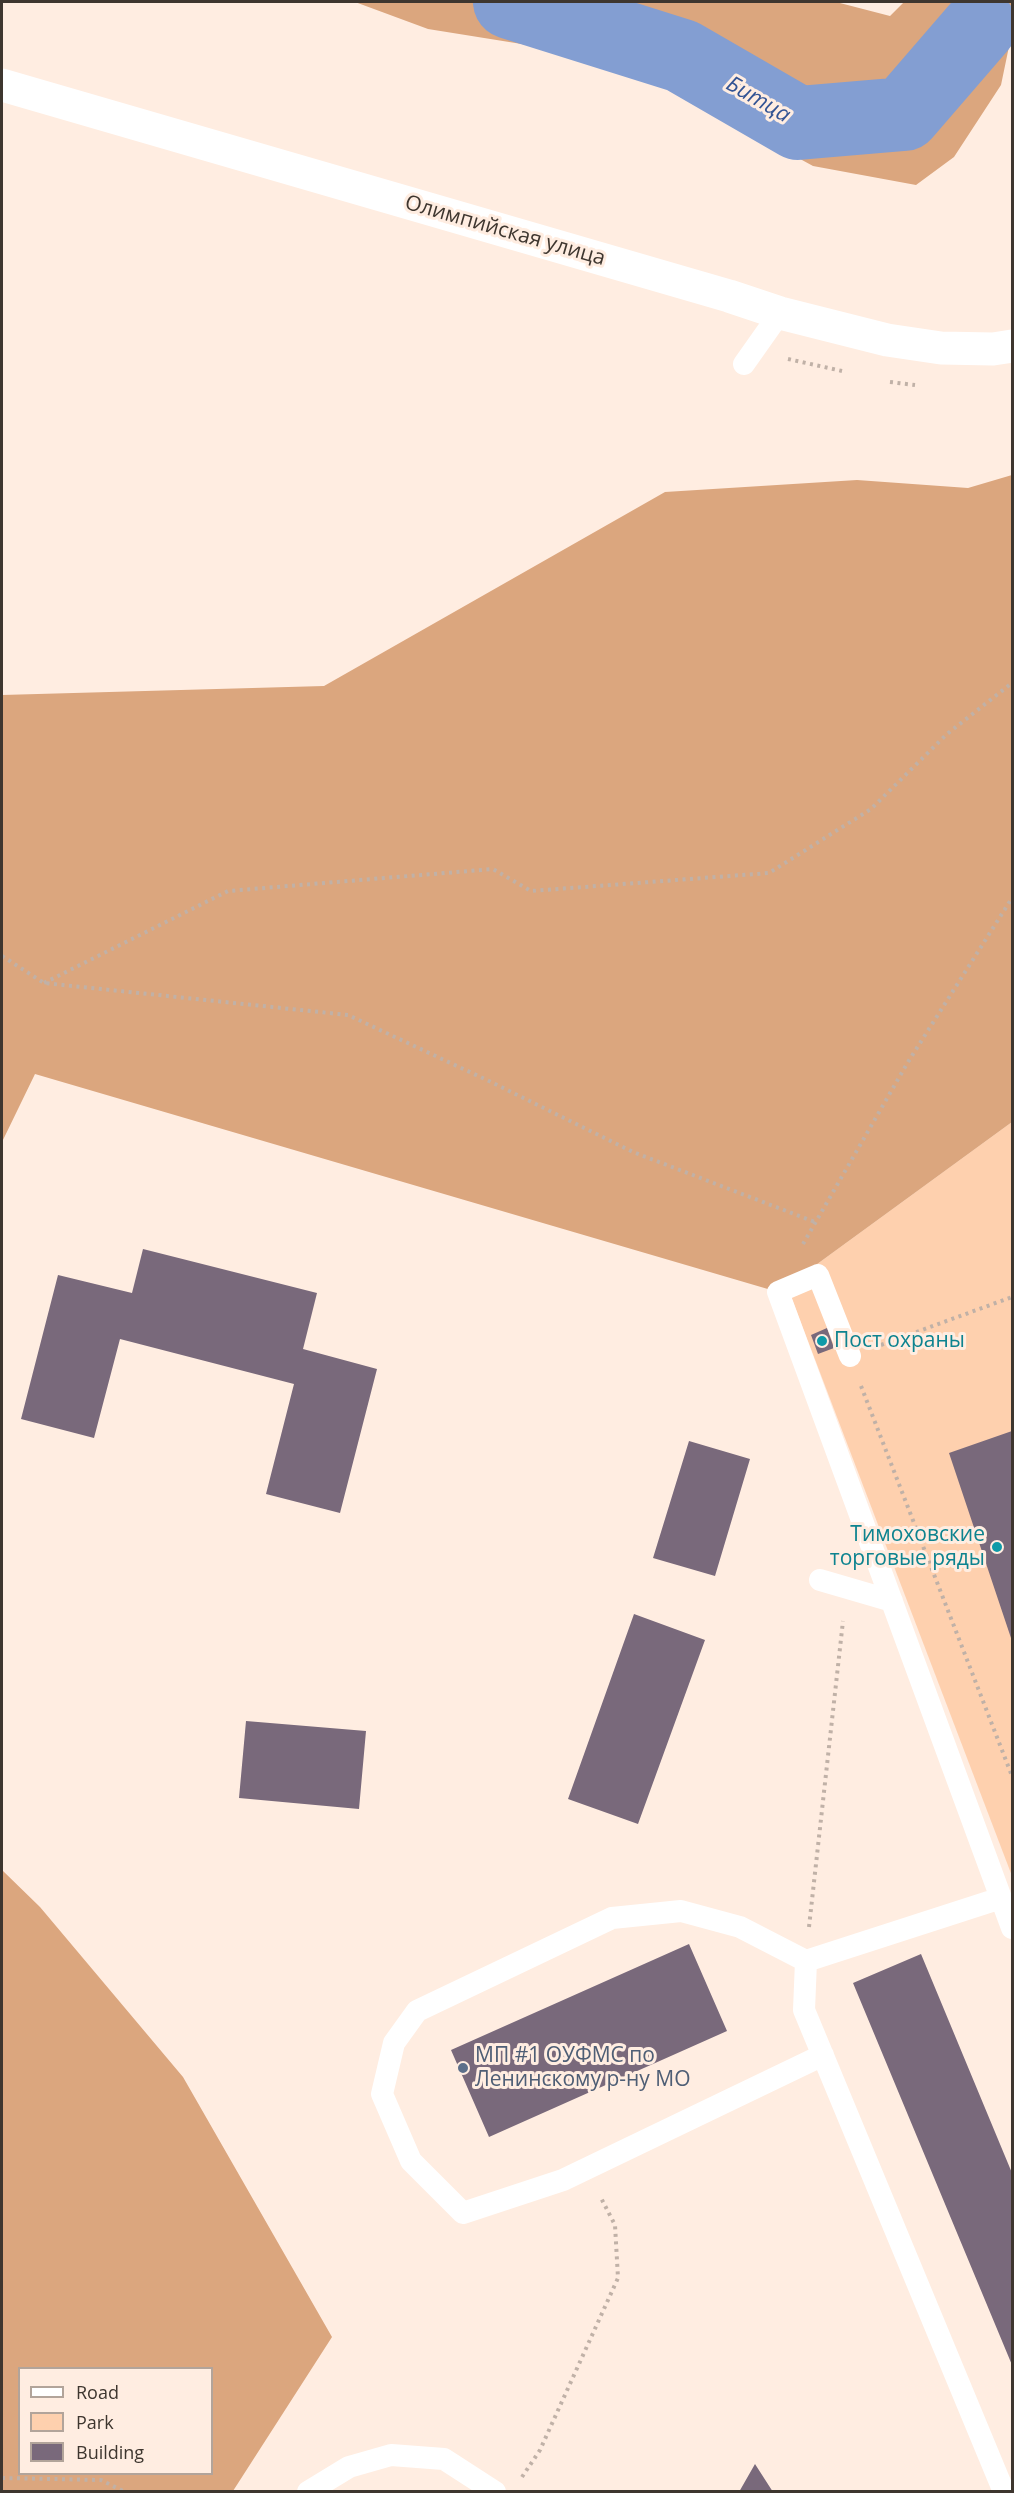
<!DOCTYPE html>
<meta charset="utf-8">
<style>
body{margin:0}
#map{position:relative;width:1014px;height:2493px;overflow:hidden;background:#ffede1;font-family:"Open Sans",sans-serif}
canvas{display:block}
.frame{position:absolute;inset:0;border:3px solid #3e362f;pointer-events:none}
.legend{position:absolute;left:18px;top:2367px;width:195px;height:108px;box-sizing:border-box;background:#ffede1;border:2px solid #b2a49a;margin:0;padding:8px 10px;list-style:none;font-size:18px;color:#3e362f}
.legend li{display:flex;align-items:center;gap:12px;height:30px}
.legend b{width:30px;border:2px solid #b2a49a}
</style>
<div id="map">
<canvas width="1014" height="2493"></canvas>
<div class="frame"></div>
<ul class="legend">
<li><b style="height:8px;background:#fff"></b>Road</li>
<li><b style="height:16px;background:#fed0ae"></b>Park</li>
<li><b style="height:16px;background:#79697b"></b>Building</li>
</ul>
</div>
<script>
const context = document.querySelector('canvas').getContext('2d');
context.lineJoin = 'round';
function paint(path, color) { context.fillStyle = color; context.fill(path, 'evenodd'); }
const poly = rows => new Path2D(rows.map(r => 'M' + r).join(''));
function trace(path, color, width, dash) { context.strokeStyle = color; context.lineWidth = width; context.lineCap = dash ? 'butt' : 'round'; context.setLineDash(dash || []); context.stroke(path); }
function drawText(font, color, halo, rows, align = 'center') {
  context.font = font + ' "Open Sans",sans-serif'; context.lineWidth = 6; context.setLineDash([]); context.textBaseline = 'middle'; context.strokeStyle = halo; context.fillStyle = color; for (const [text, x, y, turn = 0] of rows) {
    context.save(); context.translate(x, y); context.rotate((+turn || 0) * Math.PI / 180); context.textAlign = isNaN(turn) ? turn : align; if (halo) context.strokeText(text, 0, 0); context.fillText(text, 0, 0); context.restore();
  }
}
paint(poly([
 [1012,1122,1012,1876,787,1286]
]), '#fed0ae');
paint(poly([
 [355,2,836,2,890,16,904,2,1012,2,1012,32,1001,85,954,157,916,185,813,166,747,130,699,92,584,54,428,29],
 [1012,475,1012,1122,787,1286,778,1292,35,1074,2,1142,2,695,324,686,665,492,857,480,968,488],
 [2,1870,40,1907,183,2077,332,2337,233,2491,2,2491],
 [20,2368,212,2368,212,2474,20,2474]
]), '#dba67e');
trace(poly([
 [510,2,682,56,798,123,904,114,980,26]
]), '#839ed2', 74);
paint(poly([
 [143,1249,317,1293,303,1349,377,1369,340,1513,266,1494,294,1384,120,1339,94,1438,21,1419,58,1275,132,1293],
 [827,1328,834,1348,818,1354,811,1335],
 [1012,1431,1012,1641,949,1453],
 [689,1441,750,1459,715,1576,653,1558],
 [634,1614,705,1640,638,1824,568,1799],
 [246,1721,366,1731,359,1809,239,1798],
 [689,1944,727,2031,489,2137,451,2050],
 [921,1954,1012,2173,1012,2365,853,1983],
 [755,2464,773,2492,739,2492]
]), '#79697b');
trace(poly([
 [788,359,842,371],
 [890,382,915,385],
 [2,956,44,983,348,1015,489,1081,633,1152,815,1222],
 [44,983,228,891,493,869,531,891,769,873,871,809,947,734,1012,683],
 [803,1244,908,1062,1012,898],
 [881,1345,1012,1297],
 [861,1386,1012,1776],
 [809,1927,843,1621],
 [522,2477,540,2450,618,2278,615,2225,600,2196],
 [2,2478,101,2480,125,2492]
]), '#c0b1a7', 4, [3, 4.5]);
trace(poly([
 [744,364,780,313],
 [850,1356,818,1275,778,1292,1012,1928],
 [820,1580,892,1601],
 [1001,1898,806,1961,804,2010,1004,2492],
 [806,1961,740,1927,681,1911,612,1918,417,2011,394,2043,382,2094,411,2161,463,2213,563,2180,823,2055],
 [308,2492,349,2467,391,2455,444,2459,495,2492]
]), '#fff', 22);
trace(poly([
 [2,85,729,296,780,313,887,340,941,348,993,349,1012,346]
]), '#fff', 33);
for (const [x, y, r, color] of [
 [822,1341,6,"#0f9aa8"],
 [997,1547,6,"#0f9aa8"],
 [463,2068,6,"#5c6f8a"]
]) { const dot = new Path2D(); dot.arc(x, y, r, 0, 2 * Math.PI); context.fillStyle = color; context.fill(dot); trace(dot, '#ffede1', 2); }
drawText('21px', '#3e362f', '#ffede1', [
 ["Олимпийская улица",505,231,16]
]);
drawText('21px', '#0d838f', '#ffede1', [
 ["Пост охраны",834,1341],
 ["Тимоховские",985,1535,"right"],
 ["торговые ряды",985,1559,"right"]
], 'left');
drawText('21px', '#4e5e75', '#ffede1', [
 ["МП #1 ОУФМС по",475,2056],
 ["Ленинскому р-ну МО",475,2080]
], 'left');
drawText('italic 22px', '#335494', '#ffede1', [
 ["Битца",758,100,30]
]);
</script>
